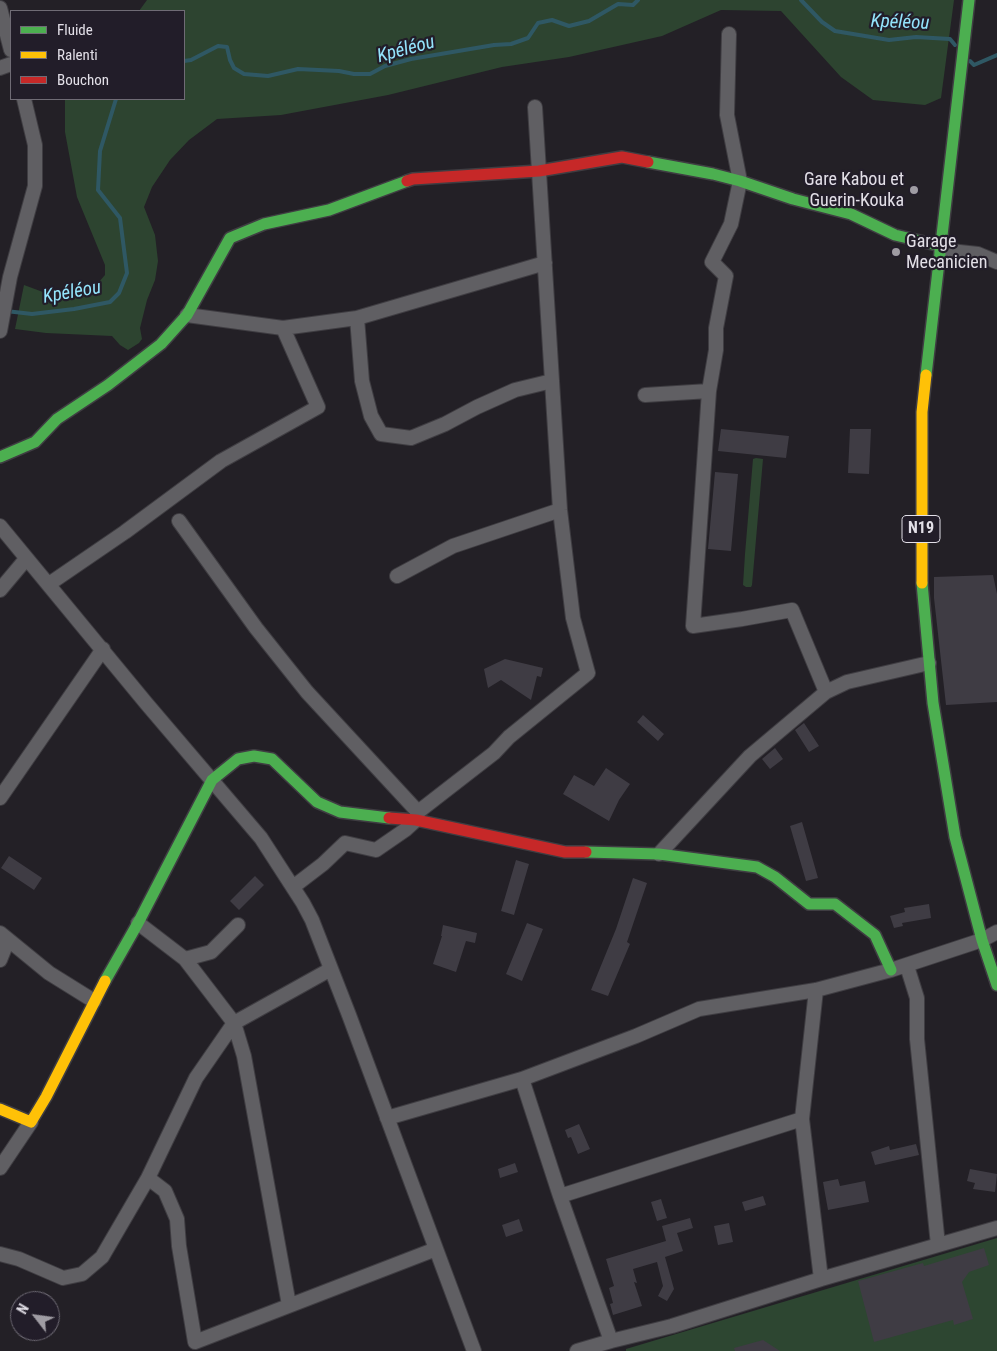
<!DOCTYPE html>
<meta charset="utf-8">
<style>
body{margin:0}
#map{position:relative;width:997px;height:1351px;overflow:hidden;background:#232026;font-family:"Roboto Condensed",sans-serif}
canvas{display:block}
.legend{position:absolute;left:10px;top:10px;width:175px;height:90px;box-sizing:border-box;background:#221d29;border:1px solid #6f6b75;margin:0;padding:6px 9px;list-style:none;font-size:15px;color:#e2dfe7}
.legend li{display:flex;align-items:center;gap:10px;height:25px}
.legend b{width:25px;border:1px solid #6f6b75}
.north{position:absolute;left:10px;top:1291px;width:50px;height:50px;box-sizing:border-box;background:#221d29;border:1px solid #6f6b75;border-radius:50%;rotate:300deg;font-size:14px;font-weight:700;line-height:20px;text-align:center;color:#e2dfe7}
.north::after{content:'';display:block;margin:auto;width:18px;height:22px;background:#9f9ca3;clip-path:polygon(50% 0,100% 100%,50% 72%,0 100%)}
</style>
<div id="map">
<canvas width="997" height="1351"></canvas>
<ul class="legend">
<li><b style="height:6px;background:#4caf50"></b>Fluide</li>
<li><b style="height:6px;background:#ffc107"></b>Ralenti</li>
<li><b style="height:6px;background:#c62828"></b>Bouchon</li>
</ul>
<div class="north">N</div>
</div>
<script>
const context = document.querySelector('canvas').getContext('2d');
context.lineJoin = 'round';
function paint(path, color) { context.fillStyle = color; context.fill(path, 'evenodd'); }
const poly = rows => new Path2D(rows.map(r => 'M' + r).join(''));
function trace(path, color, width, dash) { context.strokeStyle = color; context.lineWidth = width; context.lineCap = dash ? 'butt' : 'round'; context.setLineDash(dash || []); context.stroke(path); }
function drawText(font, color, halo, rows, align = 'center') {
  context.font = font + ' "Roboto Condensed",sans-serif'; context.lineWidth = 4.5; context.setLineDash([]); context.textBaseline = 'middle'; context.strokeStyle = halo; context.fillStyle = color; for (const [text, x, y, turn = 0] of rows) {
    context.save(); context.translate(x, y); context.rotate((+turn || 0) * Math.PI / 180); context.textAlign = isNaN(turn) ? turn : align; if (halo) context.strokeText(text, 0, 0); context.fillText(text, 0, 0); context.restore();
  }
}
paint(poly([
 [147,0,954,0,941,98,925,105,873,100,841,77,781,11,721,10,662,36,569,57,502,67,388,95,281,115,217,119,189,140,170,160,152,187,144,207,155,235,158,261,155,280,147,300,140,328,142,339,139,343,128,350,120,345,112,336,46,333,15,329,24,285,51,295,66,298,82,294,98,283,105,275,105,265,77,197,65,132,65,99,184,99,184,11,139,11],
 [756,458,763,459,752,585,751,587,746,587,743,585,745,554,753,459]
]), '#2d4430');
paint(poly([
 [997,1238,997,1351,626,1351,626,1349]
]), '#2d4631');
trace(poly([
 [801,0,822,22,835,31,889,40,916,37,950,39,955,45],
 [184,61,191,60,218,46,227,47,230,60,234,68,244,74,268,76,298,69,339,71,354,74,370,74,385,66,411,59,494,45,511,44,528,38,538,23,552,20,569,26,589,21,618,4,633,5,638,0],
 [970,61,974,65,997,55],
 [6,311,32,314,74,309,110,302,119,293,127,273,120,218,98,190,100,151,116,99]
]), '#2f5864', 4);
paint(poly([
 [721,429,789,436,786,458,718,451],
 [850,429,871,429,869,474,848,473],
 [715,472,738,474,731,551,708,549],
 [993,575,997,594,997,702,946,705,934,598,934,577],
 [505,659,543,668,541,677,537,676,531,700,501,680,488,688,484,669],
 [643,715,664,734,658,741,637,722],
 [804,723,819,746,809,752,795,730],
 [775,748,783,759,770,769,762,759],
 [606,768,630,784,619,800,609,821,563,794,574,775,594,786],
 [802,822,818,878,806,881,790,826],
 [9,856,42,878,34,890,1,868],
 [516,860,529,864,514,915,501,911],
 [255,876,264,885,239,910,230,901],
 [633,878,647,883,627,942,630,944,608,996,591,990,616,929],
 [929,904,931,918,902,923,903,926,894,928,890,916,905,912,904,908],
 [527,923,543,929,522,981,506,974],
 [443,925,477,933,475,943,466,941,456,972,433,964,442,936,441,936],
 [579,1124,590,1149,578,1154,571,1137,568,1138,565,1130],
 [916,1144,919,1155,875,1165,871,1152,889,1146,890,1150],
 [515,1163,518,1172,500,1178,498,1169],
 [970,1169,997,1174,995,1192,973,1189,975,1183,967,1181],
 [838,1179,840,1186,865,1181,869,1202,828,1210,823,1182],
 [763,1196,766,1205,745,1211,742,1202],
 [661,1199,667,1218,657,1221,651,1202],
 [690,1218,693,1228,677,1233,683,1251,665,1257,674,1289,667,1301,658,1296,663,1286,657,1262,633,1269,637,1283,634,1282,642,1306,613,1315,610,1304,613,1303,609,1288,614,1286,606,1259,666,1241,662,1226],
 [519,1219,523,1231,506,1237,502,1225],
 [729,1223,733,1242,718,1245,714,1226],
 [984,1248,989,1265,969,1272,962,1282,973,1319,954,1325,953,1320,874,1342,858,1281,923,1263,924,1266],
 [763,1340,780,1351,735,1351,734,1348]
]), '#3f3c44');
const street = poly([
 [0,8,11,50],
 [729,34,727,115,740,181,731,224,712,262,726,276,716,328,716,350,709,391,693,626,742,619,792,610,826,692],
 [0,68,11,64],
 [941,250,978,254,997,262],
 [187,315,283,328,357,318,545,263],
 [357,318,362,381,371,416,381,434,411,438,445,424,477,407,515,390,552,381],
 [0,331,10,277,35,186,35,145,24,99],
 [645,395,709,391],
 [179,521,256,628,307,692,418,812],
 [0,526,146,703,261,838,303,903,312,920,349,1015,474,1351],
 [397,576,453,546,560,510],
 [49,584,125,532,221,461,318,407,283,328],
 [0,590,26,559],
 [0,798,103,649],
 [659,854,750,756,826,692,847,682,929,663],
 [293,887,323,864,345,843,376,850,405,830,416,820,418,812,494,753,509,737,588,673,573,618,560,510,535,107],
 [138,923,185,959,234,1023,244,1056,289,1305],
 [0,933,49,973,94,1001],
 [185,959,211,952,238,925],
 [0,960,8,940],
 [907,966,917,998,917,1039,938,1245],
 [816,990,802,1119,821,1279],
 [522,1079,560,1196,611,1341],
 [387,1118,522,1079,636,1036,699,1009,816,990,891,970,982,940,997,932],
 [0,1168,31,1122],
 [148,1178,165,1191,177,1219,179,1246,195,1342,436,1249],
 [560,1196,802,1119],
 [0,1254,19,1259,63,1278,82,1274,102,1257,148,1178,196,1078,234,1023,331,969],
 [577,1351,611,1341,672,1326,821,1279,997,1228]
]);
const fast = poly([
 [648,162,713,174,740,181,793,199,851,214,895,235,941,246],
 [926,375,969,0],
 [0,457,35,442,57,419,108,385,161,344,187,315,230,238,264,224,329,210,407,181],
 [922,583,933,703,955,837,982,940,997,985],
 [586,852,659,854,757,867,775,877,809,904,835,904,875,935,891,970],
 [105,981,138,923,212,780,238,759,254,756,272,759,317,802,340,812,389,818]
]);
const slow = poly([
 [922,583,922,412,926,375],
 [0,1109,31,1122,46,1097,105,981]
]);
const jam = poly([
 [407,181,413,179,539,171,622,157,648,162],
 [389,818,416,820,565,852,586,852]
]);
trace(street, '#3f3d42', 16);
trace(fast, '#3f3d42', 14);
trace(slow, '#3f3d42', 14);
trace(jam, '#3f3d42', 14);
trace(street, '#605f63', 14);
trace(fast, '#4caf50', 11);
trace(slow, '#ffc107', 11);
trace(jam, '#c62828', 11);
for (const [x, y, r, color] of [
 [914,190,5,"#9f9ca3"],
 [896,252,5,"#9f9ca3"]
]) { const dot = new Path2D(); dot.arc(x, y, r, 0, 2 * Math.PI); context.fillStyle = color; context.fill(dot); trace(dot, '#221d29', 2); }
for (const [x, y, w] of [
 [921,529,38]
]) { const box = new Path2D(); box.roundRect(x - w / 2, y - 13.5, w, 27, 4); context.fillStyle = '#221d29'; context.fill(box); trace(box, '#e2dfe7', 1); }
drawText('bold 16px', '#e2dfe7', null, [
 ["N19",921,529]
]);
drawText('18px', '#e2dfe7', '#221d29', [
 ["Gare Kabou et",904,180],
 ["Guerin-Kouka",904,201],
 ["Garage",906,242,"left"],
 ["Mecanicien",906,263,"left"]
], 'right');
drawText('italic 19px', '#94e4fc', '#221d29', [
 ["Kpéléou",900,23,2],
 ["Kpéléou",406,50,-15],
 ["Kpéléou",72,293,-10]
]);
</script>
